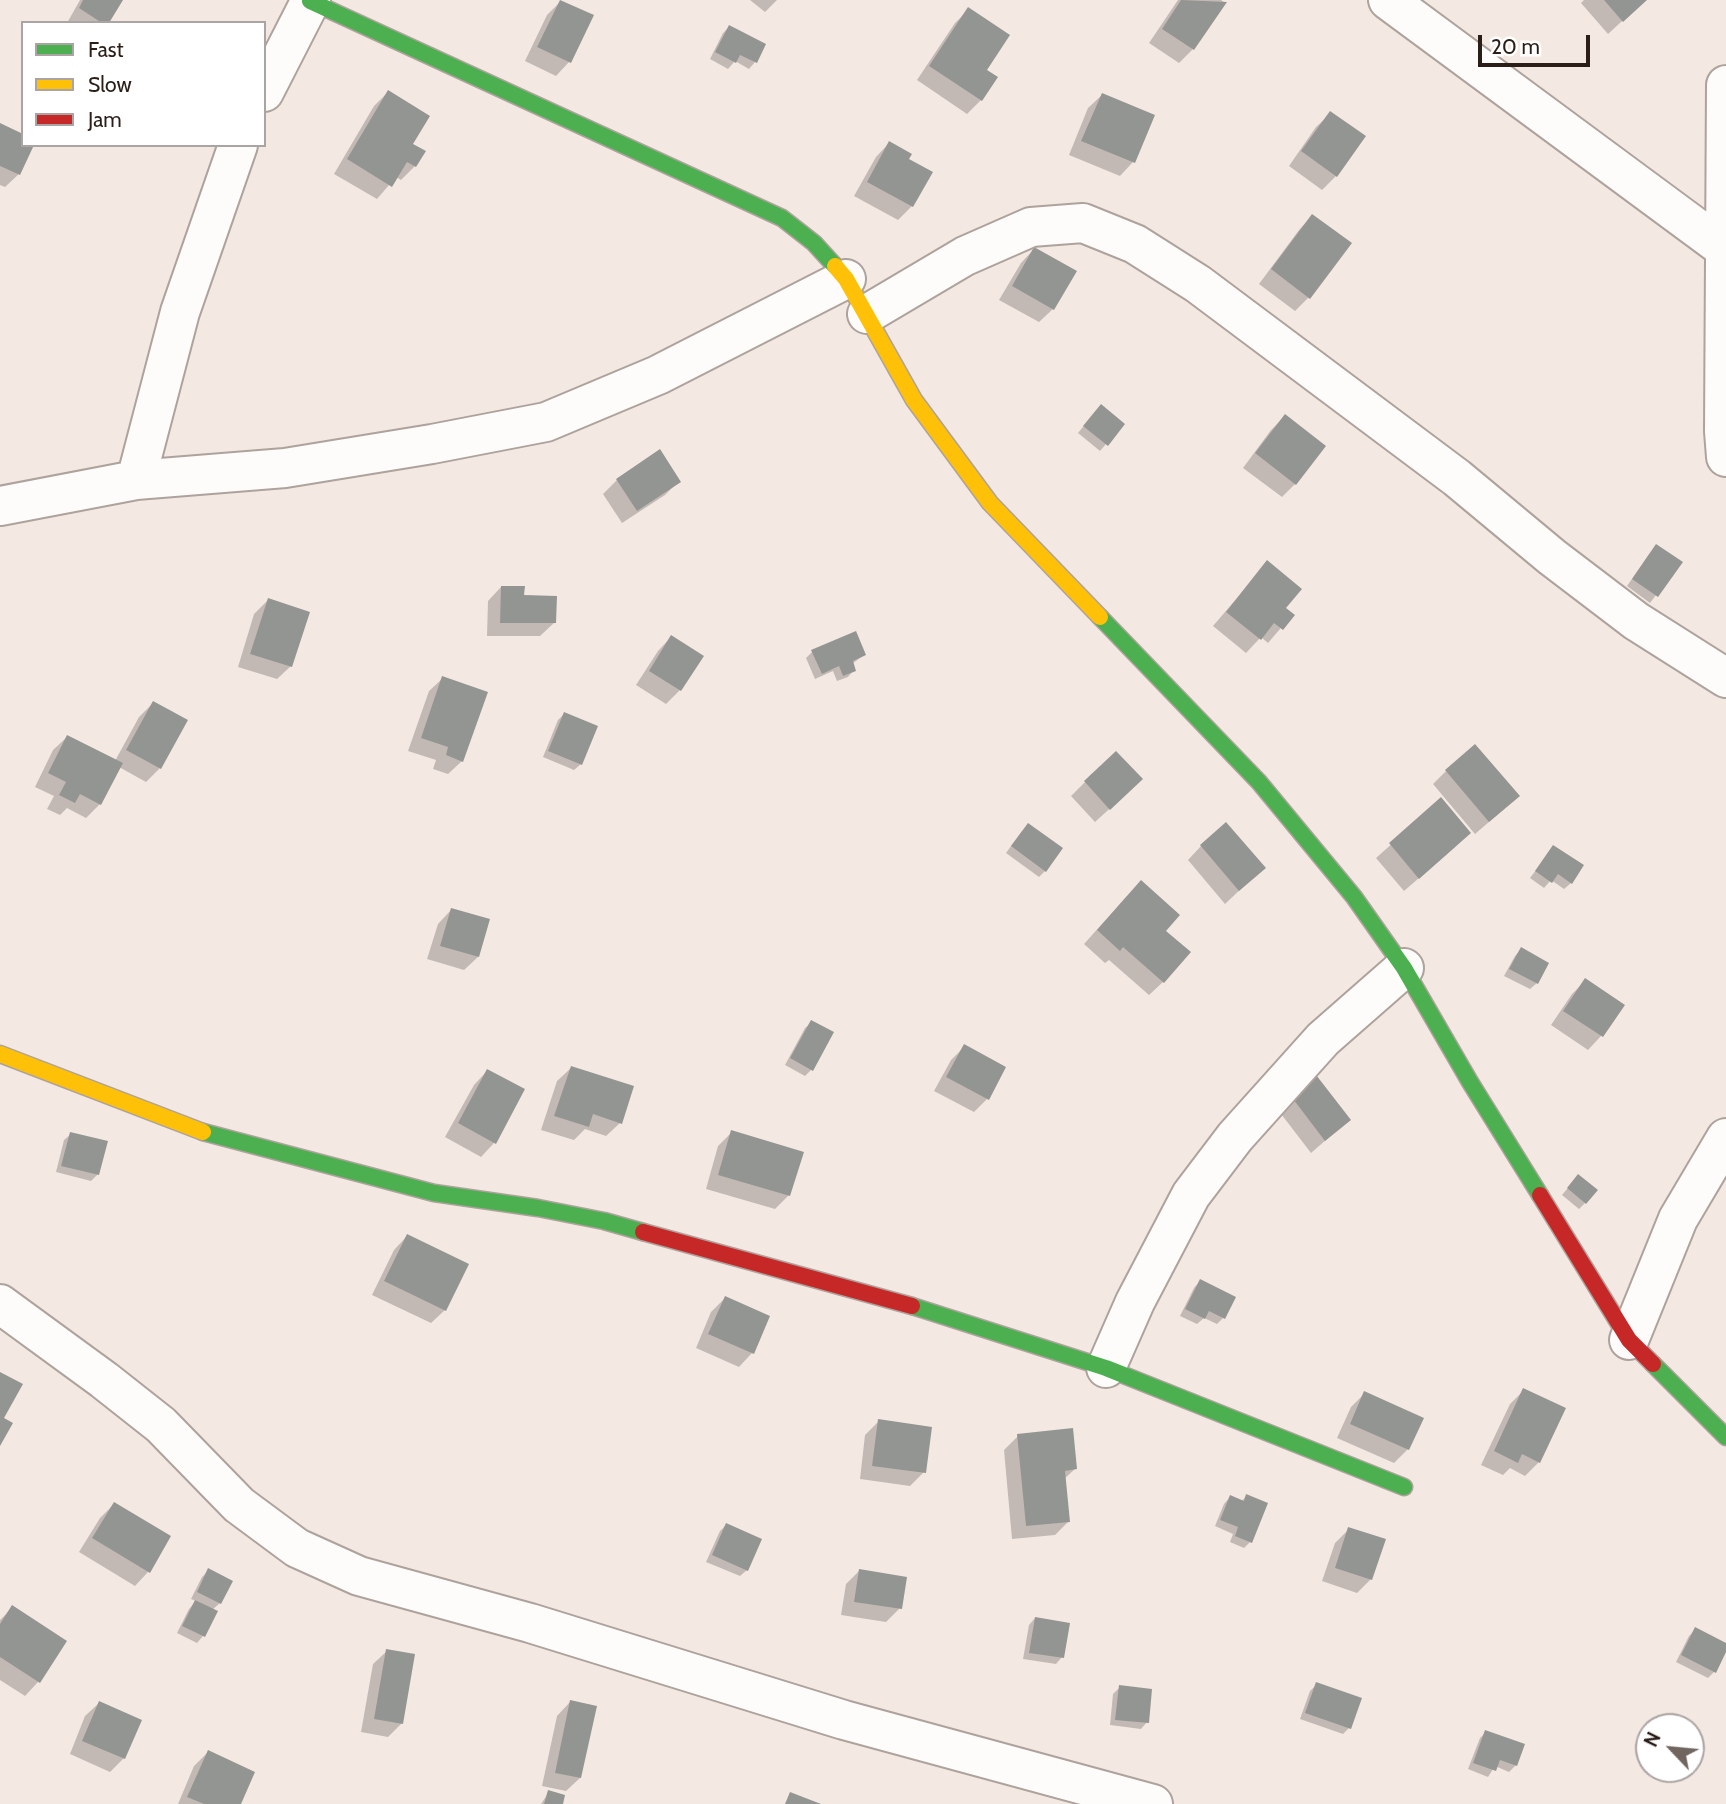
<!DOCTYPE html>
<style>
body{margin:0}
#map{position:relative;width:1726px;height:1804px;overflow:hidden;background:#f4e8e2;font-family:Cabin,sans-serif}
canvas{display:block}
.legend{position:absolute;left:21px;top:21px;width:245px;height:126px;box-sizing:border-box;background:#fff;border:2px solid #aaa5a3;margin:0;padding:9px 12px;list-style:none;font-size:21px;color:#2b1e18}
.legend li{display:flex;align-items:center;gap:14px;height:35px}
.legend b{width:35px;border:2px solid #aaa5a3}
.north{position:absolute;left:1635px;top:1713px;width:70px;height:70px;box-sizing:border-box;background:#fff;border:2px solid #aaa5a3;border-radius:50%;rotate:296deg;font-size:19px;font-weight:700;line-height:28px;text-align:center;color:#2b1e18}
.north::after{content:'';display:block;margin:auto;width:24px;height:32px;background:#71655f;clip-path:polygon(50% 0,100% 100%,50% 72%,0 100%)}
.scale{position:absolute;left:1478px;top:35px;width:112px;height:32px;box-sizing:border-box;border:4px solid #2b1e18;border-top:0;padding-left:9px;font-size:21px;line-height:24px;white-space:nowrap;color:#2b1e18;-webkit-text-stroke:5px #fff;paint-order:stroke}
</style>
<div id="map">
<canvas width="1726" height="1804"></canvas>
<ul class="legend">
<li><b style="height:9px;background:#4caf50"></b>Fast</li>
<li><b style="height:9px;background:#ffc107"></b>Slow</li>
<li><b style="height:9px;background:#c62828"></b>Jam</li>
</ul>
<div class="north">N</div>
<div class="scale">20 m</div>
</div>
<script>
const context = document.querySelector('canvas').getContext('2d');
context.lineJoin = 'round';
function paint(path, color) { context.fillStyle = color; context.fill(path, 'evenodd'); }
const poly = rows => new Path2D(rows.map(r => 'M' + r).join(''));
function trace(path, color, width, dash) { context.strokeStyle = color; context.lineWidth = width; context.lineCap = dash ? 'butt' : 'round'; context.setLineDash(dash || []); context.stroke(path); }
paint(poly([
 [80,0,121,0,107,23,67,23],
 [750,0,777,0,765,12],
 [1178,0,1221,0,1224,2,1193,49,1179,63,1149,43],
 [1584,0,1645,0,1608,34,1581,3],
 [561,1,569,62,556,76,525,61,547,15],
 [968,10,984,70,996,78,981,100,967,114,917,80,955,23],
 [729,27,755,62,749,69,735,61,728,69,710,59,723,33],
 [388,92,410,144,415,166,401,180,396,177,377,199,334,174,374,106],
 [1102,95,1133,162,1120,176,1069,155,1088,108],
 [1330,114,1336,176,1322,190,1289,166,1316,127],
 [0,125,19,174,5,187,0,185],
 [889,143,906,160,912,206,898,220,854,196,876,157],
 [1312,216,1309,297,1295,311,1259,284,1299,230],
 [1034,249,1053,309,1039,322,999,300,1021,263],
 [1095,412,1123,424,1100,451,1078,433],
 [1285,416,1295,484,1282,497,1243,468,1271,430],
 [660,452,679,481,665,495,622,523,603,494,617,480],
 [1650,553,1680,563,1650,603,1627,586],
 [1267,563,1283,608,1292,615,1268,643,1261,637,1246,653,1213,626],
 [501,587,522,597,554,623,540,636,487,636,488,601],
 [268,600,291,666,277,679,238,667,254,614],
 [671,637,680,690,666,704,636,685,658,651],
 [812,652,864,655,852,664,854,670,848,677,837,681,833,671,815,679,806,658],
 [443,678,462,761,448,774,433,769,436,760,408,751,429,691],
 [153,703,160,768,146,782,119,767,100,804,86,818,67,808,60,815,47,809,54,796,35,787,53,750,67,737,115,761,139,717],
 [564,714,581,764,574,770,543,757,558,720],
 [1446,771,1504,809,1475,834,1433,784],
 [1085,782,1127,793,1095,822,1071,796],
 [1441,800,1455,847,1404,891,1376,858],
 [1022,831,1045,871,1039,877,1006,853],
 [1201,846,1263,868,1225,904,1188,860],
 [1553,847,1571,883,1564,889,1551,880,1544,888,1530,878],
 [1127,896,1164,931,1163,982,1149,995,1109,960,1105,963,1084,944],
 [451,910,478,957,464,970,427,959,438,924],
 [1521,949,1537,983,1530,989,1504,976,1515,956],
 [1586,980,1622,1005,1601,1036,1588,1050,1551,1025,1572,994],
 [812,1022,811,1070,805,1076,785,1065,805,1028],
 [965,1046,987,1099,974,1112,934,1091,951,1060],
 [571,1068,620,1123,606,1136,585,1129,574,1140,541,1130,557,1081],
 [487,1071,494,1143,481,1157,445,1137,474,1085],
 [1289,1092,1349,1120,1311,1153,1275,1106],
 [732,1132,789,1195,775,1209,706,1189,718,1146],
 [71,1134,98,1174,91,1181,56,1172,64,1140],
 [1572,1183,1585,1203,1579,1209,1562,1195],
 [407,1236,445,1310,431,1323,372,1295,394,1250],
 [1200,1281,1223,1318,1217,1324,1204,1318,1197,1324,1180,1316,1194,1288],
 [725,1298,752,1353,739,1367,696,1348,711,1312],
 [1524,1390,1539,1462,1525,1476,1510,1468,1503,1475,1481,1465,1510,1404],
 [1365,1393,1408,1449,1394,1463,1337,1438,1351,1407],
 [879,1421,924,1472,910,1486,860,1479,865,1435],
 [1018,1436,1075,1469,1064,1479,1068,1522,1055,1535,1012,1539,1004,1450],
 [1246,1496,1250,1542,1244,1548,1230,1542,1233,1534,1215,1526,1224,1504,1230,1497,1241,1502],
 [114,1504,169,1537,148,1572,135,1586,79,1552,100,1518],
 [726,1525,747,1570,740,1576,706,1562,720,1531],
 [1349,1529,1371,1579,1357,1593,1322,1581,1335,1543],
 [209,1570,220,1603,212,1610,215,1612,203,1636,197,1643,177,1633,189,1609,196,1601,191,1599,202,1577],
 [859,1571,900,1608,886,1622,841,1615,846,1584],
 [13,1607,65,1642,38,1682,25,1696,0,1680,0,1620],
 [1035,1618,1062,1657,1056,1664,1023,1659,1029,1625],
 [1696,1629,1726,1645,1714,1672,1708,1678,1676,1662,1689,1636],
 [387,1651,402,1723,388,1737,361,1732,373,1664],
 [1317,1684,1349,1728,1343,1734,1300,1719,1310,1691],
 [1120,1687,1147,1722,1141,1729,1110,1725,1113,1694],
 [570,1702,580,1778,566,1791,542,1786,557,1716],
 [99,1703,124,1758,110,1772,70,1754,85,1716],
 [1486,1732,1516,1765,1509,1772,1495,1766,1488,1777,1468,1769,1480,1738],
 [208,1752,239,1804,178,1804,194,1766],
 [549,1792,561,1804,541,1804]
]), '#0003');
paint(poly([
 [83,0,123,0,109,23,102,23,79,8],
 [560,0,594,15,571,63,537,47],
 [1181,0,1227,2,1194,50,1162,29],
 [1604,0,1647,0,1623,22],
 [968,7,1010,35,987,70,998,77,982,101,929,66],
 [729,25,766,44,757,63,740,55,736,63,715,52],
 [388,90,430,116,413,144,426,151,416,167,407,162,392,187,347,159],
 [1102,93,1155,115,1135,163,1081,141],
 [1330,111,1366,136,1337,177,1301,151],
 [0,123,23,134,23,145,34,145,20,175,0,166],
 [889,141,912,154,909,159,933,172,913,207,867,182],
 [1312,214,1352,243,1310,299,1271,269],
 [1034,247,1077,271,1054,310,1012,286],
 [1101,404,1125,424,1108,446,1083,426],
 [1285,414,1326,446,1296,485,1255,453],
 [660,449,681,482,637,511,616,479],
 [1656,544,1683,562,1658,597,1632,579],
 [1267,560,1302,589,1286,608,1295,615,1283,630,1274,623,1261,640,1226,612],
 [501,586,525,586,524,595,557,596,556,623,500,623],
 [268,598,310,612,292,667,250,654],
 [856,631,866,655,853,661,856,671,843,676,839,666,822,674,811,650],
 [671,635,704,656,681,691,649,671],
 [442,676,488,692,463,762,446,755,448,747,421,738],
 [153,701,188,720,161,769,126,750],
 [564,712,598,726,582,765,548,751],
 [67,735,123,763,101,805,80,794,75,803,59,795,66,782,48,773],
 [1475,744,1520,796,1489,822,1445,770],
 [1116,751,1143,779,1110,810,1084,781],
 [1441,797,1471,833,1419,879,1389,843],
 [1226,822,1266,868,1239,891,1200,845],
 [1028,823,1063,848,1046,872,1011,846],
 [1553,845,1584,865,1572,884,1558,874,1552,883,1535,871],
 [1141,880,1180,915,1166,931,1191,952,1164,983,1123,947,1120,951,1097,930],
 [451,908,490,919,479,957,440,946],
 [1521,947,1549,963,1538,984,1509,969],
 [1585,978,1625,1005,1603,1037,1563,1011],
 [811,1020,834,1032,813,1071,790,1058],
 [964,1044,1006,1067,989,1100,946,1077],
 [571,1066,634,1086,622,1124,593,1114,589,1127,554,1116],
 [487,1069,525,1089,496,1144,458,1123],
 [1313,1071,1351,1120,1325,1141,1287,1091],
 [731,1130,804,1152,790,1196,718,1175],
 [70,1132,108,1141,99,1175,61,1166],
 [1578,1174,1598,1190,1586,1204,1567,1188],
 [407,1234,469,1264,446,1311,384,1281],
 [1200,1279,1236,1297,1225,1319,1209,1311,1205,1319,1185,1309],
 [725,1296,770,1316,754,1354,708,1334],
 [0,1372,23,1384,4,1418,13,1423,0,1446],
 [1523,1388,1566,1408,1540,1463,1522,1454,1518,1463,1494,1451],
 [1364,1391,1424,1418,1409,1450,1350,1424],
 [878,1419,932,1427,926,1473,872,1466],
 [1073,1428,1077,1469,1065,1471,1070,1522,1026,1526,1017,1434],
 [1246,1494,1268,1503,1252,1543,1235,1536,1238,1527,1220,1520,1230,1495,1244,1501],
 [114,1502,171,1536,150,1573,92,1538],
 [726,1523,762,1539,748,1571,712,1555],
 [1348,1527,1386,1539,1372,1580,1335,1568],
 [208,1568,233,1581,221,1604,197,1592],
 [859,1569,907,1577,902,1609,854,1602],
 [195,1600,218,1611,205,1637,182,1626],
 [12,1605,67,1641,40,1683,0,1657,0,1624],
 [1035,1617,1070,1623,1064,1658,1029,1653],
 [1695,1627,1726,1643,1726,1652,1716,1673,1681,1655],
 [386,1649,415,1654,403,1724,374,1719],
 [1316,1682,1362,1698,1351,1729,1305,1713],
 [1119,1685,1152,1689,1149,1723,1115,1720],
 [570,1700,597,1706,581,1778,555,1773],
 [99,1701,142,1720,125,1759,82,1741],
 [1485,1730,1525,1744,1517,1766,1500,1760,1496,1771,1473,1763],
 [208,1750,255,1772,241,1804,204,1804,187,1797],
 [548,1790,565,1795,563,1804,544,1804],
 [790,1792,821,1804,785,1804]
]), '#939592');
const street = poly([
 [1388,0,1725,249],
 [1726,85,1724,431,1726,457],
 [264,92,311,0],
 [867,314,965,256,1031,227,1083,223,1135,244,1198,284,1457,478,1552,557,1636,621,1726,678],
 [136,480,180,312,238,145],
 [0,506,136,480,285,468,432,444,546,422,658,375,846,279],
 [0,1304,104,1380,161,1425,239,1505,297,1548,359,1576,530,1623,844,1720,1153,1804],
 [1629,1340,1678,1219,1726,1138],
 [1106,1368,1135,1302,1191,1195,1235,1137,1323,1039,1404,968]
]);
const fast = poly([
 [310,1,782,218,814,243,835,266],
 [1100,617,1259,782,1354,897,1404,968,1470,1082,1540,1195],
 [203,1132,434,1193,538,1208,604,1221,643,1232],
 [912,1306,1106,1368,1404,1487],
 [1653,1364,1726,1437]
]);
const slow = poly([
 [835,266,846,279,914,400,990,503,1100,617],
 [0,1054,203,1132]
]);
const jam = poly([
 [1540,1195,1629,1340,1653,1364],
 [643,1232,912,1306]
]);
trace(street, '#aea29d', 42);
trace(fast, '#aea29d', 19);
trace(slow, '#aea29d', 19);
trace(jam, '#aea29d', 19);
trace(street, '#fdfcfb', 38);
trace(fast, '#4caf50', 16);
trace(slow, '#ffc107', 16);
trace(jam, '#c62828', 16);
</script>
